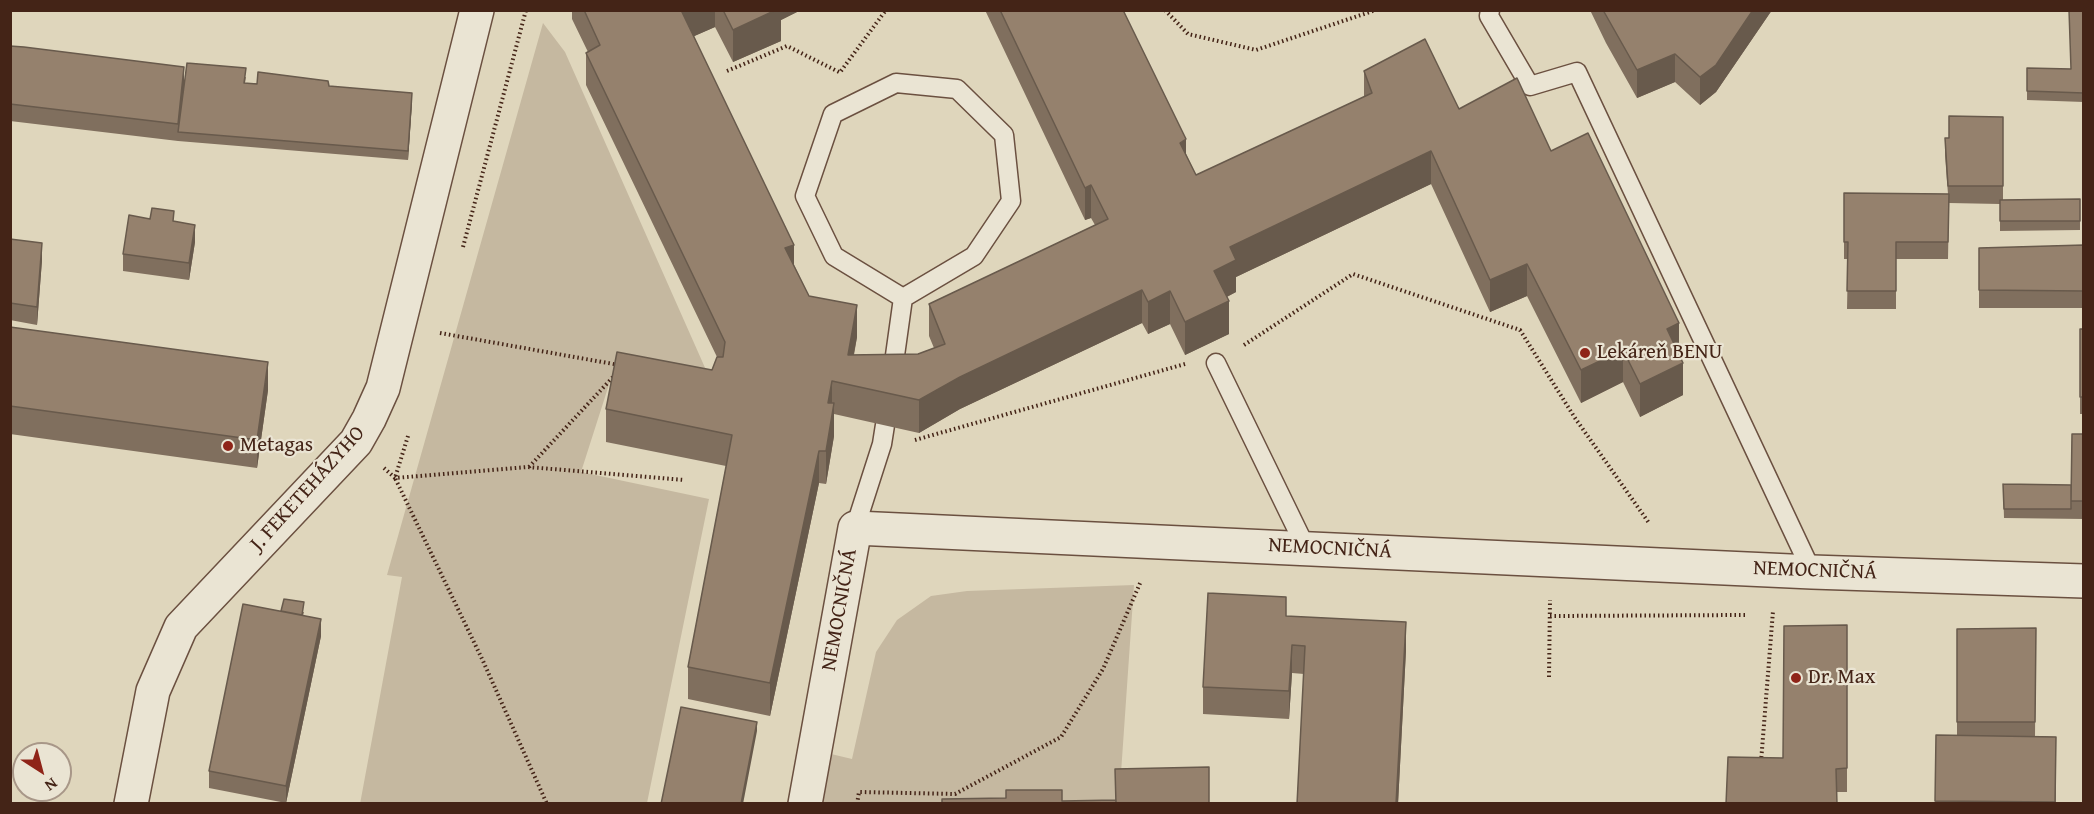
<!DOCTYPE html>
<meta charset="utf-8">
<style>
body{margin:0}
#map{position:relative;width:2094px;height:814px;overflow:hidden;background:#dfd6bc;font-family:"Gentium Book Plus",serif}
canvas{display:block}
.frame{position:absolute;inset:0;border:12px solid #442417;pointer-events:none}
.north{position:absolute;left:12px;top:742px;width:60px;height:60px;box-sizing:border-box;background:#eae4d3;border:2px solid #a89788;border-radius:50%;rotate:144deg;font-size:16px;font-weight:700;line-height:24px;text-align:center;color:#442417}
.north::after{content:'';display:block;margin:auto;width:21px;height:27px;background:#8f2418;clip-path:polygon(50% 0,100% 100%,50% 72%,0 100%)}
</style>
<div id="map">
<canvas width="2094" height="814"></canvas>
<div class="frame"></div>
<div class="north">N</div>
</div>
<script>
const context = document.querySelector('canvas').getContext('2d');
context.lineJoin = 'round';
function paint(path, color) { context.fillStyle = color; context.fill(path, 'evenodd'); }
const poly = rows => new Path2D(rows.map(r => 'M' + r).join(''));
function trace(path, color, width, dash) { context.strokeStyle = color; context.lineWidth = width; context.lineCap = dash ? 'butt' : 'round'; context.setLineDash(dash || []); context.stroke(path); }
function drawText(font, color, halo, rows, align = 'center') {
  context.font = font + ' "Gentium Book Plus",serif'; context.lineWidth = 4.5; context.setLineDash([]); context.textBaseline = 'middle'; context.strokeStyle = halo; context.fillStyle = color; for (const [text, x, y, turn = 0] of rows) {
    context.save(); context.translate(x, y); context.rotate((+turn || 0) * Math.PI / 180); context.textAlign = isNaN(turn) ? turn : align; if (halo) context.strokeText(text, 0, 0); context.fillText(text, 0, 0); context.restore();
  }
}
paint(poly([
 [543,23,565,52,714,388,613,372,581,472,709,499,647,803,360,804,402,577,387,575],
 [1134,585,1119,802,823,804,831,754,852,759,876,652,897,620,931,596,967,591]
]), '#c5b8a0');
const service = poly([
 [1490,10,1489,16,1530,86,1577,72,1812,572],
 [896,83,957,89,1004,135,1011,201,974,256,903,298,834,256,805,196,833,114,896,83],
 [1216,363,1306,548],
 [892,377,903,298],
 [855,528,882,444,885,425]
]);
const minor = poly([
 [131,804,153,691,181,627,356,442,369,419,383,388,477,10],
 [805,804,855,528,1812,572,2084,581]
]);
trace(service, '#6b5040', 21);
trace(minor, '#6b5040', 36);
trace(poly([
 [1165,10,1188,34,1256,50,1376,10],
 [727,71,787,46,841,73],
 [841,71,886,10],
 [463,247,526,10],
 [440,333,619,365],
 [1244,345,1353,274,1520,330,1575,418,1649,523],
 [408,436,395,478,483,661,547,804],
 [915,440,1185,364],
 [529,467,614,376],
 [384,468,395,478,528,467,685,480],
 [1550,616,1745,615],
 [1549,677,1550,600],
 [1761,762,1773,611],
 [857,804,859,792,955,794,1061,737,1103,669,1141,581]
]), '#442417', 4, [1.5, 3]);
trace(service, '#eae4d3', 18);
trace(minor, '#eae4d3', 33);
paint(poly([
 [572,10,801,10,781,20,781,41,733,62,715,27,694,36,794,265,809,296,857,337,854,355,918,354,934,348,929,336,929,304,1095,225,1091,218,1085,220,985,10,1123,10,1186,154,1196,175,1364,97,1364,71,1459,109,1551,151,1679,354,1683,395,1640,417,1623,382,1581,403,1527,296,1490,312,1431,184,1236,277,1236,292,1227,297,1229,334,1185,355,1170,324,1148,334,1142,323,960,409,919,433,834,414,834,436,826,484,819,483,770,716,688,699,688,667,726,466,606,442,606,409,712,370,717,357,586,85,586,53,588,52,572,19],
 [1590,10,1772,10,1716,92,1700,105,1675,82,1637,98,1606,43],
 [2084,10,2084,102,2027,100,2027,68,2071,69],
 [10,46,184,82,246,77,245,83,329,86,412,102,408,160,178,141,10,121],
 [2003,117,2003,200,2080,199,2080,230,2000,231,2000,204,1949,203,1948,259,1896,259,1896,309,1847,309,1848,259,1844,259,1844,193,1948,194,1945,155,1945,138,1949,138],
 [150,219,174,222,195,242,189,280,123,271,123,254],
 [10,239,42,260,37,325,10,320],
 [2084,245,2084,308,1979,308,1979,248],
 [10,327,268,390,257,468,10,434],
 [2080,329,2084,329,2084,414,2080,414],
 [2072,434,2084,434,2084,519,2004,518,2003,484,2071,509],
 [281,611,304,612,303,616,321,636,286,803,209,788,209,771],
 [1286,616,1406,650,1398,804,1297,804,1304,674,1292,673,1289,719,1203,714,1203,687],
 [1847,625,1847,792,1837,792,1783,758],
 [2036,628,2035,736,2056,737,2056,804,1935,804,1935,801,1957,735,1957,629]
]), '#806f5e');
paint(poly([
 [681,10,715,10,715,27,681,42],
 [772,10,801,10,781,20,781,41,733,62,733,30],
 [1753,10,1772,10,1716,92,1700,105,1700,77],
 [1675,54,1675,82,1637,98,1637,70],
 [184,67,184,85,178,132,178,124],
 [412,93,412,102,408,160,408,151],
 [1186,139,1186,171,1180,143],
 [1431,151,1431,184,1236,277,1236,292,1214,303,1214,271,1230,247],
 [1091,185,1091,218,1085,220,1085,188],
 [195,225,195,242,189,280,189,263],
 [42,243,42,260,37,325,37,307],
 [794,245,794,277,785,248],
 [1527,264,1527,296,1490,312,1490,280],
 [1142,290,1142,323,960,409,919,433,919,400,960,377],
 [1170,291,1170,324,1148,334,1148,302],
 [1229,301,1229,334,1185,355,1185,322],
 [857,305,857,337,848,384,848,355],
 [1679,323,1679,356,1667,329],
 [1623,350,1623,382,1581,403,1581,370],
 [268,362,268,390,257,468,257,440],
 [1683,363,1683,395,1640,417,1640,384],
 [832,381,832,413,828,403],
 [834,403,834,436,826,484,826,451],
 [819,451,819,483,770,716,770,683],
 [321,619,321,636,286,803,286,786],
 [1406,622,1406,650,1398,804,1396,804],
 [1292,645,1292,673,1289,719,1289,691],
 [757,722,757,731,743,804,741,804]
]), '#685a4c');
const building = poly([
 [584,10,681,10,794,245,785,248,809,296,857,305,848,355,918,354,945,344,929,304,1108,219,1091,185,1085,188,1000,10,1123,10,1186,139,1180,143,1196,175,1372,93,1364,71,1425,39,1459,109,1517,78,1551,151,1588,133,1679,323,1667,329,1683,363,1640,384,1623,350,1581,370,1527,264,1490,280,1431,151,1230,247,1236,260,1214,271,1229,301,1185,322,1170,291,1148,302,1142,290,960,377,919,400,832,381,828,403,834,403,826,451,819,451,770,683,688,667,732,435,606,409,617,352,712,370,717,357,723,357,725,342,586,53,600,45,584,10],
 [723,10,776,10,733,30,723,10],
 [1603,10,1753,10,1716,65,1700,77,1675,54,1637,70,1603,10],
 [2069,10,2084,10,2084,93,2027,91,2027,68,2071,69,2069,10],
 [10,46,24,47,184,67,178,124,10,104,10,46],
 [187,63,246,68,244,83,257,84,258,72,328,81,329,86,412,93,408,151,178,132,187,63],
 [1949,116,2003,117,2003,186,1948,186,1945,138,1949,138,1949,116],
 [1844,193,1949,194,1948,242,1896,242,1896,291,1847,291,1848,242,1844,242,1844,193],
 [2080,199,2080,221,2000,221,2000,200,2080,199],
 [152,208,174,211,173,221,195,225,189,263,123,254,129,215,150,219,152,208],
 [10,239,42,243,37,307,10,303,10,239],
 [2084,245,2084,291,1979,290,1979,248,2084,245],
 [10,327,268,362,257,440,10,406,10,327],
 [2080,329,2084,329,2084,397,2080,397,2080,329],
 [2072,434,2084,434,2084,501,2071,501,2072,434],
 [2003,484,2071,485,2071,509,2004,509,2003,484],
 [1208,593,1286,597,1286,616,1406,622,1396,804,1297,804,1305,646,1292,645,1289,691,1203,687,1208,593],
 [284,599,304,602,302,615,281,611,284,599],
 [243,604,321,619,286,786,209,771,243,604],
 [1847,625,1847,768,1836,769,1837,804,1726,804,1728,757,1783,758,1784,626,1847,625],
 [2036,628,2035,722,1957,722,1957,629,2036,628],
 [681,707,757,722,741,804,661,804,681,707],
 [1936,735,2056,737,2055,802,1935,801,1936,735],
 [1209,767,1209,804,1116,804,1115,769,1209,767],
 [1006,790,1062,790,1062,801,1116,800,1116,804,942,804,942,799,1006,798,1006,790]
]);
paint(building, '#95816d');
trace(building, '#685a4c', 1.5);
for (const [x, y, r, color] of [
 [1585,353,6,"#8f2418"],
 [228,446,6,"#8f2418"],
 [1796,678,6,"#8f2418"]
]) { const dot = new Path2D(); dot.arc(x, y, r, 0, 2 * Math.PI); context.fillStyle = color; context.fill(dot); trace(dot, '#eae4d3', 2); }
drawText('21px', '#442417', '#eae4d3', [
 ["Lekáreň BENU",1597,353],
 ["Metagas",240,446],
 ["Dr. Max",1808,678]
], 'left');
drawText('21px', '#442417', '#eae4d3', [
 ["J. FEKETEHÁZYHO",308,489,-48],
 ["NEMOCNIČNÁ",1330,549,3],
 ["NEMOCNIČNÁ",1815,571,2],
 ["NEMOCNIČNÁ",840,610,-80]
]);
</script>
